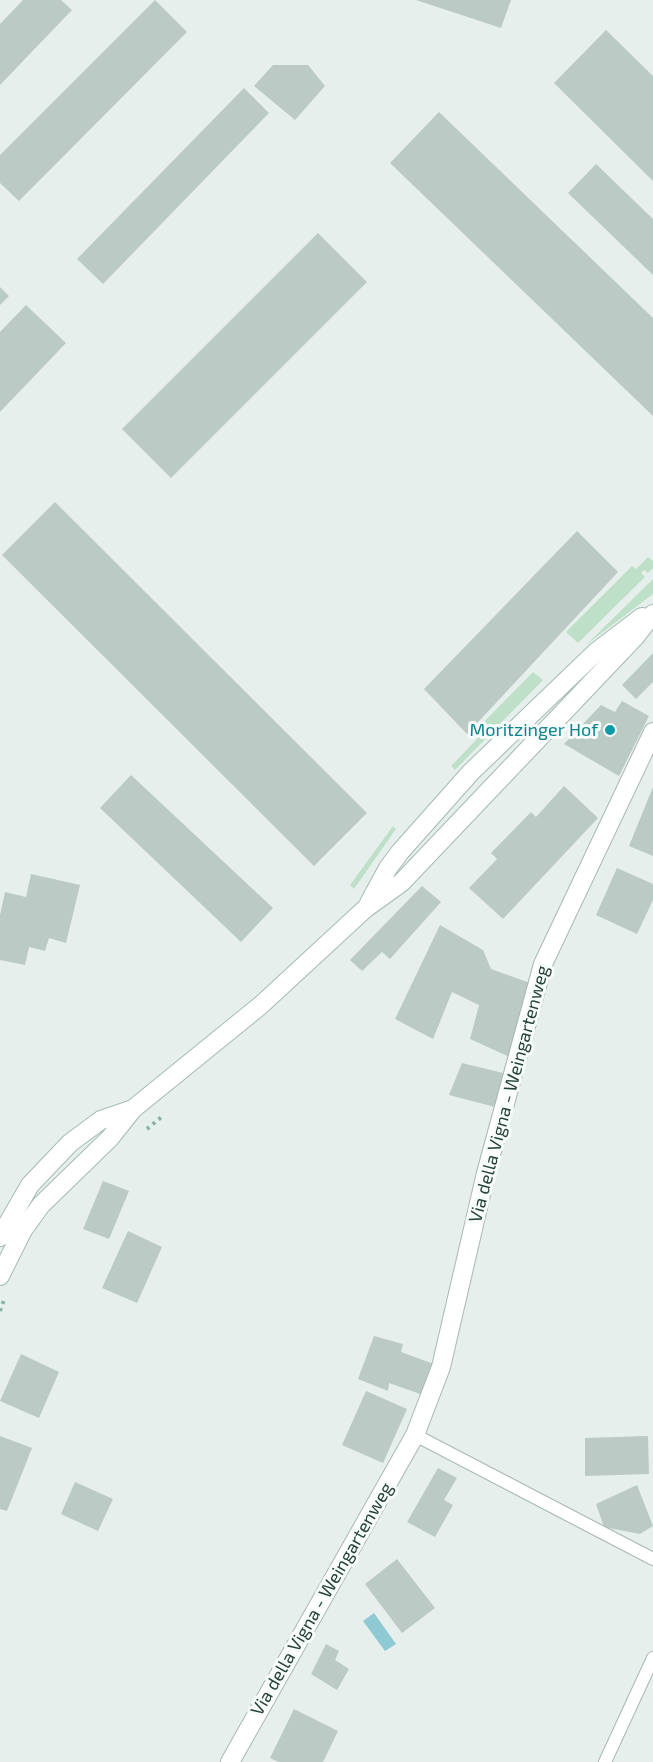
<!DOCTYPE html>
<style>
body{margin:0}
canvas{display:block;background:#e6efeb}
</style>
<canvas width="653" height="1762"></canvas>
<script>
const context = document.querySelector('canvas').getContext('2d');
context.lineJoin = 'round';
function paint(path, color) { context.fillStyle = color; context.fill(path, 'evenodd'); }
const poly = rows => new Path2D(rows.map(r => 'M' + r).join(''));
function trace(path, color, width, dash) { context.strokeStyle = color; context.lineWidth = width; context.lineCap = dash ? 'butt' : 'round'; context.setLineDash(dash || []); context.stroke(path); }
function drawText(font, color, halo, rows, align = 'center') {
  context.font = font + ' "Exo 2",sans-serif'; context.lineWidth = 6; context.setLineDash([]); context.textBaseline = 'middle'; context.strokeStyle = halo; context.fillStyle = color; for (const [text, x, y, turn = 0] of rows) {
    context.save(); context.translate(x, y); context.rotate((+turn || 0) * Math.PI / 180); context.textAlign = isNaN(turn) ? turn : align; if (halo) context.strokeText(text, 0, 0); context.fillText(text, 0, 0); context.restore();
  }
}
paint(poly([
 [648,557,653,561,653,568,648,573,644,570,641,573,645,577,578,643,566,632,632,566,636,569],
 [653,579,653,594,586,645],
 [533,672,543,680,455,770,451,766,481,735,476,730],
 [393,826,396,829,354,889,350,885]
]), '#bfe0c8');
paint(poly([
 [374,1613,396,1644,385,1651,363,1621]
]), '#8ec9d4');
paint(poly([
 [23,0,61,0,72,10,0,85,0,24],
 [155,0,187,32,19,201,0,183,0,155],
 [416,0,511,0,501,28],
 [606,30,653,76,653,181,554,83],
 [273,65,308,65,325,86,295,120,254,86],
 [244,88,269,113,103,284,77,259],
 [439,112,653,318,653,416,390,163],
 [596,164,653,219,653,275,568,193],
 [318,233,367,282,171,478,122,429],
 [0,287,9,296,0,305],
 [26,305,66,343,0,412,0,332],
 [55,502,367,813,314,866,2,555],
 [577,531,618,572,467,734,424,689],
 [653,653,653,682,636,699,622,685],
 [622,701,649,716,619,776,564,744,601,705,615,712],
 [131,775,273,908,241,942,100,808],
 [564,786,598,818,503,919,469,888,497,859,491,853,531,812,536,817],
 [653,787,653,856,629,846],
 [617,868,653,884,653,900,637,934,596,915],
 [31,874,80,885,66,943,49,938,45,951,29,947,25,965,0,960,0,915,5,892,26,897],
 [422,886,441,902,390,959,382,952,362,971,350,960],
 [440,925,483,950,491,969,530,983,512,1058,470,1039,479,1005,452,992,433,1039,395,1019],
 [462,1063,503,1073,495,1107,449,1095],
 [103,1181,129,1191,109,1239,83,1229],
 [128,1231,162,1247,137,1303,102,1288],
 [374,1336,403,1344,401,1352,434,1364,423,1395,389,1383,388,1391,358,1379],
 [21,1354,59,1372,39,1418,0,1401],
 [366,1391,407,1409,383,1463,342,1445],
 [0,1436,32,1448,7,1511,0,1509],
 [648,1436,649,1474,585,1476,585,1438],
 [438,1468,457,1478,444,1500,453,1505,435,1537,407,1522],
 [75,1482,113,1499,98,1531,61,1514],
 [637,1485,653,1526,640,1534,604,1527,596,1504],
 [397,1559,435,1608,402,1633,365,1584],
 [326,1644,339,1651,335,1660,349,1669,337,1690,311,1674],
 [294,1709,338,1731,323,1762,279,1762,270,1758]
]), '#bbcac4');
const service = poly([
 [415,1435,653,1559],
 [605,1762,653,1658]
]);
const minor = poly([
 [230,1762,415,1435,441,1367,486,1173,543,964,653,732]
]);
const secondary = poly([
 [369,903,388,868,400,852,471,772,596,652,642,617],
 [0,1237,30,1185,70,1143,101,1120,133,1109],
 [0,1276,23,1230,41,1205,110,1138,133,1109,261,1005,366,908,401,883,635,637,653,614]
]);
trace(service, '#a8b8b2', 14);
trace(minor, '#a8b8b2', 20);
trace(secondary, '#a4bbb3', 20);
trace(poly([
 [147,1129,164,1115],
 [0,1311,5,1297]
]), '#86b3a5', 4, [3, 4.5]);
trace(service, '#fff', 12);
trace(minor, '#fff', 18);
trace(secondary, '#fff', 18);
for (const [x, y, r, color] of [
 [610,730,6,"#0f9aa8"]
]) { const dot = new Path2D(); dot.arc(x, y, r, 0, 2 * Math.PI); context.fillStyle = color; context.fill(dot); trace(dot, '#f7fbf9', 2); }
drawText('18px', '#0d838f', '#f7fbf9', [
 ["Moritzinger Hof",598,730]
], 'right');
drawText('18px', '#24423a', '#f7fbf9', [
 ["Via della Vigna - Weingartenweg",509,1094,-75],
 ["Via della Vigna - Weingartenweg",322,1599,-60]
]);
</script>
